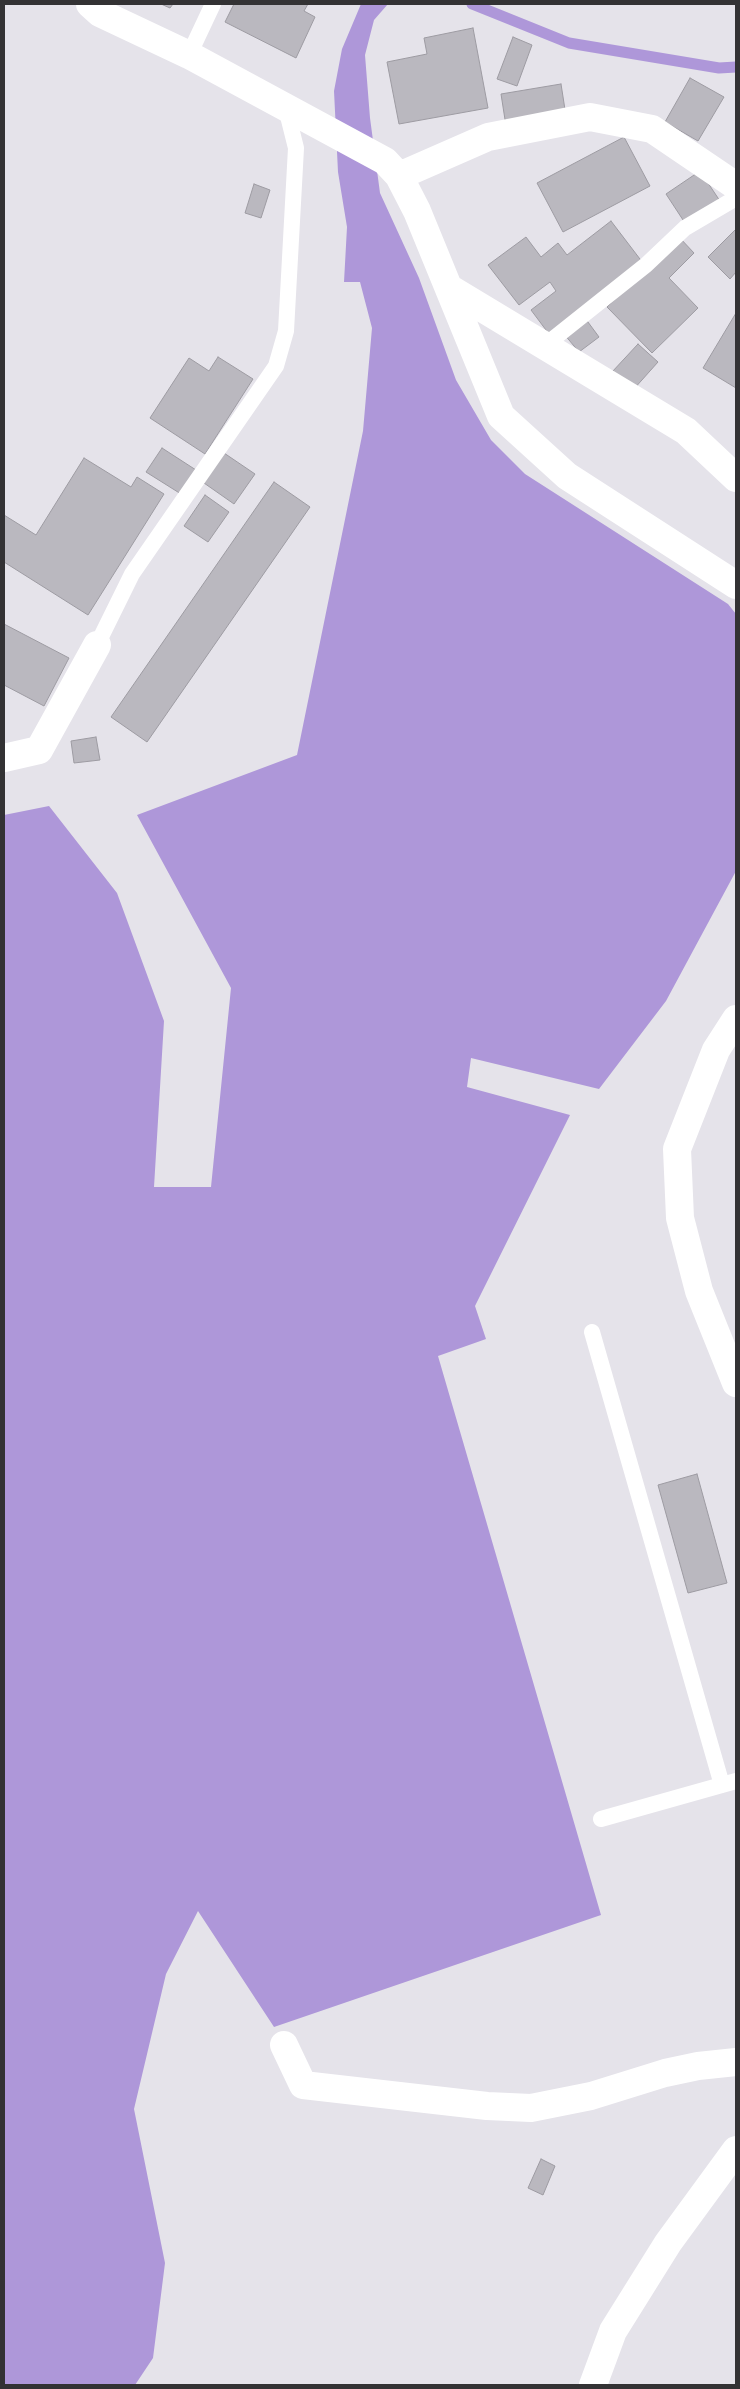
<!DOCTYPE html>
<style>
body{margin:0}
#map{position:relative;width:740px;height:2389px;overflow:hidden;background:#e5e3ea;font-family:"Sofia Sans Condensed",sans-serif}
canvas{display:block}
.frame{position:absolute;inset:0;border:5px solid #333234;pointer-events:none}
</style>
<div id="map">
<canvas width="740" height="2389"></canvas>
<div class="frame"></div>
</div>
<script>
const context = document.querySelector('canvas').getContext('2d');
context.lineJoin = 'round';
function paint(path, color) { context.fillStyle = color; context.fill(path, 'evenodd'); }
const poly = rows => new Path2D(rows.map(r => 'M' + r).join(''));
function trace(path, color, width, dash) { context.strokeStyle = color; context.lineWidth = width; context.lineCap = dash ? 'butt' : 'round'; context.setLineDash(dash || []); context.stroke(path); }
paint(poly([
 [361,4,388,4,374,20,365,55,370,118,380,193,419,278,456,380,491,440,525,474,728,604,736,614,736,871,666,1001,599,1089,471,1058,467,1087,570,1115,475,1306,486,1339,438,1356,601,1915,274,2027,198,1911,166,1974,134,2109,165,2263,153,2358,135,2385,4,2385,4,815,49,806,117,893,164,1021,154,1187,211,1187,231,988,137,815,297,755,363,431,372,328,360,282,344,282,347,227,338,172,334,91,342,49]
]), '#ae97d9');
trace(poly([
 [472,4,569,43,719,68,736,67]
]), '#ae97d9', 11);
const building = poly([
 [161,4,173,4,170,8,161,4],
 [234,4,308,4,304,11,315,17,296,58,225,22,234,4],
 [473,28,488,108,399,124,387,62,427,54,424,38,473,28],
 [513,37,532,45,517,86,497,79,513,37],
 [690,78,724,97,698,141,665,122,690,78],
 [561,84,566,116,506,126,501,94,561,84],
 [624,137,650,186,563,232,537,183,624,137],
 [700,171,720,201,685,223,666,194,700,171],
 [254,184,270,190,261,218,245,213,254,184],
 [611,221,643,263,549,334,531,310,556,291,550,282,519,305,488,265,526,237,541,257,558,243,567,255,611,221],
 [736,229,736,272,730,279,708,257,736,229],
 [679,237,694,253,669,278,698,308,652,353,607,307,679,237],
 [736,313,736,388,703,368,736,313],
 [585,318,599,337,579,352,564,334,585,318],
 [638,344,658,362,633,390,612,372,638,344],
 [218,357,253,379,205,454,150,418,189,358,209,371,218,357],
 [162,448,196,470,181,494,146,472,162,448],
 [224,453,255,474,234,504,204,483,224,453],
 [84,458,131,487,137,477,164,494,88,615,4,562,4,515,36,535,84,458],
 [274,482,310,507,147,742,111,717,274,482],
 [205,495,229,512,208,542,184,526,205,495],
 [4,624,69,658,44,706,4,685,4,624],
 [96,737,100,760,74,763,71,741,96,737],
 [697,1474,727,1583,688,1593,658,1485,697,1474],
 [541,2159,555,2166,543,2195,528,2188,541,2159]
]);
paint(building, '#bab8bf');
trace(building, '#9d9ba2', 1);
trace(poly([
 [189,55,213,4],
 [543,347,646,265,685,228,736,198],
 [97,645,132,574,276,366,286,331,296,148,286,108],
 [592,1332,722,1785],
 [601,1819,736,1781]
]), '#fff', 16);
trace(poly([
 [90,4,100,13,189,55,385,161,399,176,417,211,501,416,567,476,736,585],
 [399,176,488,137,590,117,652,129,736,186],
 [449,288,686,431,736,478],
 [4,758,39,750,97,645],
 [736,1019,716,1050,677,1149,680,1218,699,1291,736,1383],
 [284,2045,303,2085,487,2106,531,2108,591,2096,665,2073,698,2066,736,2062],
 [593,2385,613,2331,668,2243,736,2150]
]), '#fff', 28);
</script>
